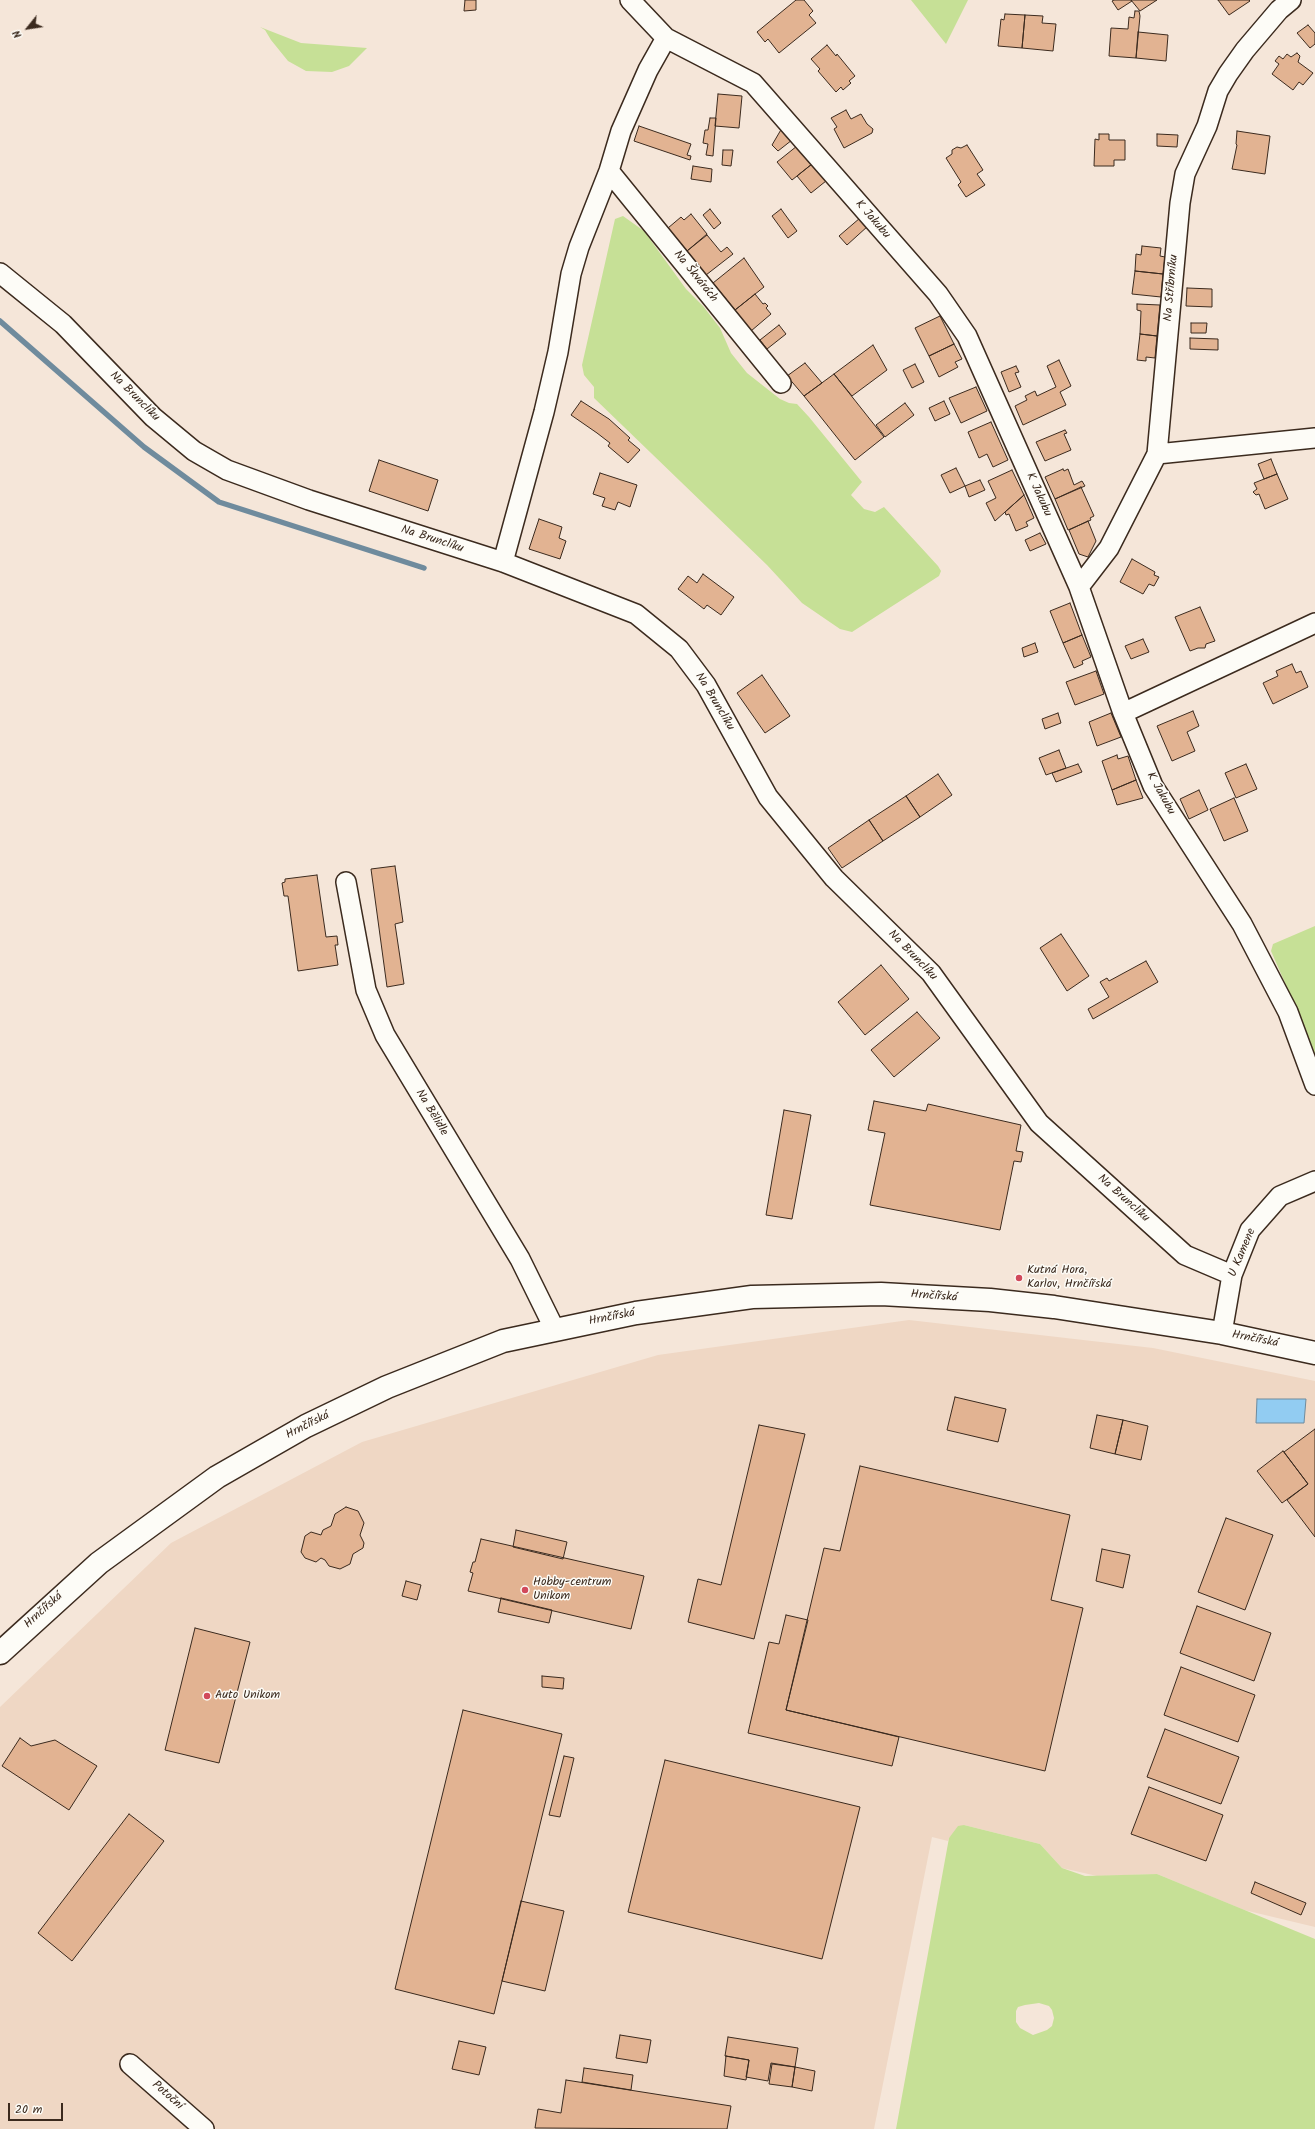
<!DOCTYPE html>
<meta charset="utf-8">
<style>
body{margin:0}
#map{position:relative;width:1315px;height:2129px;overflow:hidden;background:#f5e6d9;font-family:Kalam,sans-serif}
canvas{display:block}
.north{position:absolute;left:8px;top:8px;width:40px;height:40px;-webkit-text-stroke:3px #fdfcf7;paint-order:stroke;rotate:240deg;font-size:11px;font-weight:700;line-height:16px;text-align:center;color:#3b2a1e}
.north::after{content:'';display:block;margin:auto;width:14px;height:18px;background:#3b2a1e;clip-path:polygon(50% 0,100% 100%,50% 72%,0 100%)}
.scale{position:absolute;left:8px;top:2103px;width:55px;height:18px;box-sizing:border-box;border:2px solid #3b2a1e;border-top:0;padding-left:5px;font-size:12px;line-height:14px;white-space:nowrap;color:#3b2a1e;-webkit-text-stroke:3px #fdfcf7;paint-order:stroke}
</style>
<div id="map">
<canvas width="1315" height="2129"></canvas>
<div class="north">N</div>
<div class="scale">20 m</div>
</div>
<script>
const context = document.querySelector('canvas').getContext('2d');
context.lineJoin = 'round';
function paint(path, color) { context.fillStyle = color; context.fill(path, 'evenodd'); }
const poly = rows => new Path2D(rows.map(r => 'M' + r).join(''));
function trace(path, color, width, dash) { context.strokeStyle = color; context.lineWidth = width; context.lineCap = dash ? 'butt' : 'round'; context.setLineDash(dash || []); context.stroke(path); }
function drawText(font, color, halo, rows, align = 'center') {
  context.font = font + ' Kalam,sans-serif'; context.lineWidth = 3; context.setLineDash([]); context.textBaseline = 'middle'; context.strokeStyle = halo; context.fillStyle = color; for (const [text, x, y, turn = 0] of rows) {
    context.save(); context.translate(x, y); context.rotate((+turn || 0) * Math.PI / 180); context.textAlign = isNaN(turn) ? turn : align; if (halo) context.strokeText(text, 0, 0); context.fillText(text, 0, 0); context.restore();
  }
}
paint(poly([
 [909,1320,1153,1348,1315,1381,1315,1927,1244,1910,1157,1874,1097,1876,1062,1868,1040,1844,964,1825,949,1838,948,1841,932,1837,874,2129,0,2129,0,1707,171,1543,362,1442,658,1355]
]), '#efd7c4');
paint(poly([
 [911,0,968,0,946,44],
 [260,27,301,43,367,48,349,66,332,72,306,71,288,61,271,40,265,30],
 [623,216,644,231,686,289,703,306,720,328,731,353,747,373,780,399,789,403,797,404,809,417,862,482,851,495,864,509,875,512,884,507,938,566,941,571,939,576,852,632,840,629,802,603,767,565,594,398,594,387,584,375,582,365,615,219],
 [1315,926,1315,1056,1306,1031,1271,951,1273,944],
 [964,1825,1040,1844,1062,1868,1085,1876,1157,1874,1315,1939,1315,2129,896,2129,949,1838,958,1826],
 [1039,2003,1049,2006,1052,2010,1054,2018,1052,2026,1047,2030,1033,2035,1020,2028,1016,2022,1016,2011,1018,2007,1025,2005]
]), '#c6e096');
const water = poly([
 [1257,1399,1306,1399,1304,1423,1256,1423,1257,1399]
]);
paint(water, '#92ccf2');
trace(water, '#6f8b9d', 1);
trace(poly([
 [0,321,144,447,219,502,424,568]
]), '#6f8b9d', 5.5);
const building = poly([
 [465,0,476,0,476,10,464,11,465,0],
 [796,0,804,0,813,11,809,15,816,23,779,53,768,39,765,42,757,32,796,0],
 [1114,0,1131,0,1132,1,1118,10,1112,1,1114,0],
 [1131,0,1157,0,1140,11,1131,0],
 [1218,0,1249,0,1250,1,1229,15,1218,0],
 [1135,11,1139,11,1140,16,1136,58,1109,56,1111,28,1128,29,1129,17,1134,18,1135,11],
 [1005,14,1025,15,1022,48,998,46,1001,19,1004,20,1005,14],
 [1025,15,1043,16,1042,23,1056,24,1053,51,1022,48,1025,15],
 [1308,25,1315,33,1315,44,1310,48,1297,33,1308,25],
 [1138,32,1168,35,1166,61,1136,58,1138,32],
 [827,45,836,56,837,54,855,76,849,81,851,83,843,90,841,87,836,92,818,71,820,69,811,59,827,45],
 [1297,53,1300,56,1298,62,1313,73,1303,85,1299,82,1293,90,1272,74,1279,64,1275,61,1279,56,1283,59,1287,54,1291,57,1297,53],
 [718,94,742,96,739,128,715,126,718,94],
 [846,110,851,119,861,114,867,124,873,129,872,133,844,148,834,129,837,127,831,118,846,110],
 [710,118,716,118,713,156,706,155,708,144,703,143,705,130,708,130,710,118],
 [639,126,691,144,687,155,691,156,690,160,634,141,639,126],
 [782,128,792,140,778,151,772,145,782,128],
 [1237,131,1270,136,1265,174,1232,169,1237,145,1236,144,1237,131],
 [1099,134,1109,134,1109,140,1125,140,1125,160,1114,160,1114,166,1094,166,1095,139,1099,140,1099,134],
 [1157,134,1178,135,1177,147,1157,146,1157,134],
 [967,145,983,170,977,174,985,185,966,197,958,185,961,182,946,158,952,154,952,150,957,147,961,148,967,145],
 [797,146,812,164,792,180,777,162,797,146],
 [723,150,733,150,731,166,722,165,723,150],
 [812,164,826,181,811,193,797,176,812,164],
 [693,166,712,169,711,182,691,179,693,166],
 [710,209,721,223,714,229,703,215,710,209],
 [781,209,797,231,788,238,772,216,781,209],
 [691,214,707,234,687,251,668,228,681,217,684,220,691,214],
 [860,218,868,226,847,245,839,236,860,218],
 [707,235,721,252,727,247,733,254,706,275,687,251,707,235],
 [1142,246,1161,248,1160,256,1165,257,1163,274,1135,271,1136,254,1141,255,1142,246],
 [744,258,764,287,735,310,713,283,744,258],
 [1135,271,1163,274,1161,297,1132,294,1135,271],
 [1187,288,1212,289,1212,307,1186,306,1187,288],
 [755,294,763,304,765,303,768,306,766,308,771,314,751,331,735,310,755,294],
 [1137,304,1160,305,1157,336,1140,334,1141,311,1137,310,1137,304],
 [940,316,954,344,929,356,915,328,940,316],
 [1191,323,1207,323,1206,333,1191,333,1191,323],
 [779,325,786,334,767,349,760,340,779,325],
 [1140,334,1157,336,1155,358,1146,357,1146,361,1137,360,1140,334],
 [1190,338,1218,339,1218,350,1190,349,1190,338],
 [954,344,962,359,955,362,958,367,939,377,929,356,954,344],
 [873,345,887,370,852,396,834,374,873,345],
 [1059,360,1071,386,1060,392,1066,405,1023,425,1015,406,1027,400,1025,396,1035,391,1037,396,1056,387,1047,366,1059,360],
 [805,363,822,383,804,396,787,376,805,363],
 [915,364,924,382,912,388,903,370,915,364],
 [1016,366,1019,372,1015,373,1021,387,1009,392,1001,372,1016,366],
 [834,374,884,437,855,460,804,396,834,374],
 [976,387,987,411,961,423,949,398,976,387],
 [581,401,609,419,630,438,628,440,640,450,628,463,608,446,610,443,597,433,571,415,581,401],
 [944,401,950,414,935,421,929,408,944,401],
 [905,403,914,415,885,437,876,425,905,403],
 [991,422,1008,460,993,467,987,454,979,458,968,432,991,422],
 [1065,430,1067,433,1064,434,1071,450,1045,461,1036,442,1065,430],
 [1271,459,1277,474,1264,479,1258,464,1271,459],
 [379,460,438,480,428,511,369,491,379,460],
 [956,468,965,486,950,493,941,475,956,468],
 [1063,469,1064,471,1068,469,1074,485,1082,481,1085,486,1055,499,1045,477,1063,469],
 [1012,470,1024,495,995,521,986,503,996,498,988,481,1012,470],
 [600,473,637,485,630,507,618,502,615,510,602,506,605,498,593,494,600,473],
 [1277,474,1288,499,1265,509,1259,494,1256,495,1253,492,1257,489,1254,483,1277,474],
 [980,480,985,490,969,497,965,486,980,480],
 [1081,487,1094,516,1090,518,1091,520,1068,530,1055,499,1081,487],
 [1024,495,1034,518,1026,522,1028,526,1016,531,1009,514,1006,515,1005,512,1024,495],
 [539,519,562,527,559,538,566,541,560,559,529,549,539,519],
 [1088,521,1096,541,1088,557,1079,554,1069,530,1088,521],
 [1040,533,1046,544,1030,551,1025,540,1040,533],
 [1132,559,1155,572,1154,575,1159,577,1154,586,1149,584,1143,594,1120,582,1132,559],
 [703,574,734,597,721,615,707,605,704,609,678,589,688,576,697,583,703,574],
 [1070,603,1082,635,1063,643,1050,611,1070,603],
 [1200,607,1215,641,1206,644,1205,648,1198,648,1190,651,1175,617,1200,607],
 [1082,635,1091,657,1082,661,1083,664,1074,668,1063,643,1082,635],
 [1143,639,1149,652,1131,659,1125,646,1143,639],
 [1035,643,1038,652,1024,657,1022,648,1035,643],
 [1292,664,1296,673,1301,671,1308,687,1273,704,1263,683,1278,676,1276,671,1292,664],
 [1096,671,1104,694,1075,705,1066,682,1096,671],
 [762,675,790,716,765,733,737,693,762,675],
 [1193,711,1199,726,1187,732,1195,751,1172,761,1157,726,1193,711],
 [1058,713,1061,723,1045,729,1042,719,1058,713],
 [1111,713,1121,737,1097,746,1089,722,1111,713],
 [1059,750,1066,768,1046,775,1039,758,1059,750],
 [1117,755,1118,759,1128,756,1136,780,1112,790,1102,761,1117,755],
 [1078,764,1082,772,1056,782,1052,773,1078,764],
 [1246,764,1257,789,1236,798,1225,773,1246,764],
 [938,774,952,795,920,817,906,796,938,774],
 [1136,780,1143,798,1117,805,1112,790,1136,780],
 [1199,790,1208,810,1189,819,1180,799,1199,790],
 [906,796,920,817,883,841,869,820,906,796],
 [1234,798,1248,831,1224,841,1210,809,1234,798],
 [869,820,883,841,842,868,828,848,869,820],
 [395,866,403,922,395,924,404,984,387,987,371,869,395,866],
 [317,875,326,937,337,936,338,945,335,945,338,965,298,971,288,896,284,896,282,883,285,882,285,879,317,875],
 [1061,934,1089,976,1067,991,1040,948,1061,934],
 [1146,961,1158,982,1093,1019,1088,1009,1109,997,1100,982,1107,978,1109,981,1146,961],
 [881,965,909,999,865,1035,838,1002,881,965],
 [917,1012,940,1038,894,1077,871,1050,917,1012],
 [874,1101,926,1111,928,1104,1021,1125,1016,1151,1023,1152,1021,1162,1014,1161,1000,1230,870,1205,885,1133,868,1130,874,1101],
 [784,1110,811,1115,792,1219,766,1215,784,1110],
 [955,1397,1006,1409,998,1442,947,1430,955,1397],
 [1097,1415,1123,1420,1115,1454,1090,1448,1097,1415],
 [1123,1420,1148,1426,1141,1460,1115,1454,1123,1420],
 [759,1425,805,1434,754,1639,688,1622,698,1579,721,1585,759,1425],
 [1315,1429,1315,1537,1287,1500,1308,1484,1284,1452,1315,1429],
 [1283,1451,1308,1484,1282,1503,1257,1471,1283,1451],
 [860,1466,1070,1515,1051,1600,1083,1608,1045,1771,786,1710,824,1548,840,1551,860,1466],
 [346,1507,358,1511,364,1523,360,1535,364,1543,363,1548,353,1554,350,1564,340,1569,329,1566,325,1560,321,1558,316,1562,305,1558,301,1552,305,1536,311,1532,321,1535,323,1530,331,1526,335,1514,346,1507],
 [1226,1518,1273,1535,1245,1610,1198,1592,1226,1518],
 [516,1530,567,1542,563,1559,513,1547,516,1530],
 [481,1539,644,1576,631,1629,468,1591,473,1573,470,1572,473,1562,475,1562,481,1539],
 [1102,1549,1130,1555,1123,1588,1096,1581,1102,1549],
 [406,1581,421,1585,417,1600,402,1596,406,1581],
 [501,1598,552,1610,549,1623,498,1612,501,1598],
 [1197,1606,1271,1633,1254,1681,1180,1653,1197,1606],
 [786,1615,808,1620,786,1710,899,1737,892,1766,748,1733,769,1642,779,1644,786,1615],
 [195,1628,250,1642,219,1763,165,1750,195,1628],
 [1181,1667,1255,1695,1238,1742,1164,1715,1181,1667],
 [542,1676,564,1678,563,1689,542,1687,542,1676],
 [463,1710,562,1734,494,2014,395,1989,463,1710],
 [1165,1729,1239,1757,1221,1804,1147,1777,1165,1729],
 [20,1738,31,1746,55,1740,97,1766,69,1810,2,1766,20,1738],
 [564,1756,574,1758,560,1817,549,1815,564,1756],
 [665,1760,860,1807,822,1959,628,1912,665,1760],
 [1149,1787,1223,1815,1206,1861,1131,1834,1149,1787],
 [129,1814,164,1841,72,1961,38,1933,129,1814],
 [1255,1882,1306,1903,1301,1915,1251,1893,1255,1882],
 [521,1901,564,1911,545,1991,502,1981,521,1901],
 [620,2035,651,2040,647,2063,616,2058,620,2035],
 [728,2037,798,2048,795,2067,771,2063,768,2081,746,2077,749,2060,725,2056,728,2037],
 [459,2041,486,2047,479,2075,452,2069,459,2041],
 [726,2056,749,2060,746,2080,724,2076,726,2056],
 [772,2064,795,2067,792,2087,769,2084,772,2064],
 [795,2067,815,2071,812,2091,792,2087,795,2067],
 [584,2068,633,2075,631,2090,582,2082,584,2068],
 [566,2080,731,2106,727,2129,535,2128,538,2109,561,2113,566,2080]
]);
paint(building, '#e2b392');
trace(building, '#3b2a1e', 1);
const minor = poly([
 [630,0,666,38,753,83,938,294,967,336,1079,587,1123,713,1153,786,1242,924,1288,1012,1315,1085],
 [609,171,781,383],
 [0,273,63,324,153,417,194,451,227,470,309,500,503,562,636,614,679,649,706,685,768,797,834,878,931,973,1039,1123,1185,1255,1232,1275],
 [1157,454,1315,438],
 [503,562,544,412,558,352,571,274,579,247,609,171,621,131,648,70,666,38],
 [1079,587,1109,548,1157,454,1180,203,1185,174,1207,126,1218,91,1228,74,1245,50,1279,10,1291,0],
 [1123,713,1315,623],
 [346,882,366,990,385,1035,520,1259,555,1330],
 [1222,1333,1232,1275,1250,1230,1280,1196,1315,1181],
 [130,2064,204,2129]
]);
const secondary = poly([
 [0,1653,99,1563,217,1477,306,1426,387,1387,503,1341,636,1313,752,1297,881,1294,990,1300,1054,1307,1222,1333,1315,1353]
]);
trace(minor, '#3b2a1e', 22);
trace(secondary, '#3b2a1e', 25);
trace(minor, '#fdfcf7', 19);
trace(secondary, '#fdfcf7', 22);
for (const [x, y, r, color] of [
 [1019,1278,4,"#d1495b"],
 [525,1590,4,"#d1495b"],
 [207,1696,4,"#d1495b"]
]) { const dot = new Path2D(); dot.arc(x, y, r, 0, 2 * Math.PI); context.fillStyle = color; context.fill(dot); trace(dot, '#fdfcf7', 1.5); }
drawText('12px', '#3b2a1e', '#fdfcf7', [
 ["K Jakubu",872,220,49],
 ["Na Škvárách",695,277,51],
 ["Na Stříbrníku",1172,288,-85],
 ["Na Brunclíku",134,397,45],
 ["K Jakubu",1038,495,66],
 ["Na Brunclíku",432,540,18],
 ["Na Brunclíku",714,702,59],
 ["K Jakubu",1160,794,61],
 ["Na Brunclíku",912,956,46],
 ["Na Bělidle",431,1113,59],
 ["Na Brunclíku",1123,1199,42],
 ["U Kamene",1243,1253,-67],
 ["Hrnčířská",934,1297,4],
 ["Hrnčířská",612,1318,-11],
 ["Hrnčířská",1255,1340,11],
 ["Hrnčířská",308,1426,-27],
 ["Hrnčířská",44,1611,-42],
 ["Potoční",167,2096,41]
]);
drawText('12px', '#3b2a1e', '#fdfcf7', [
 ["Kutná Hora,",1027,1271],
 ["Karlov, Hrnčířská",1027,1285],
 ["Hobby-centrum",533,1583],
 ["Unikom",533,1597],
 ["Auto Unikom",215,1696]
], 'left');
</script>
